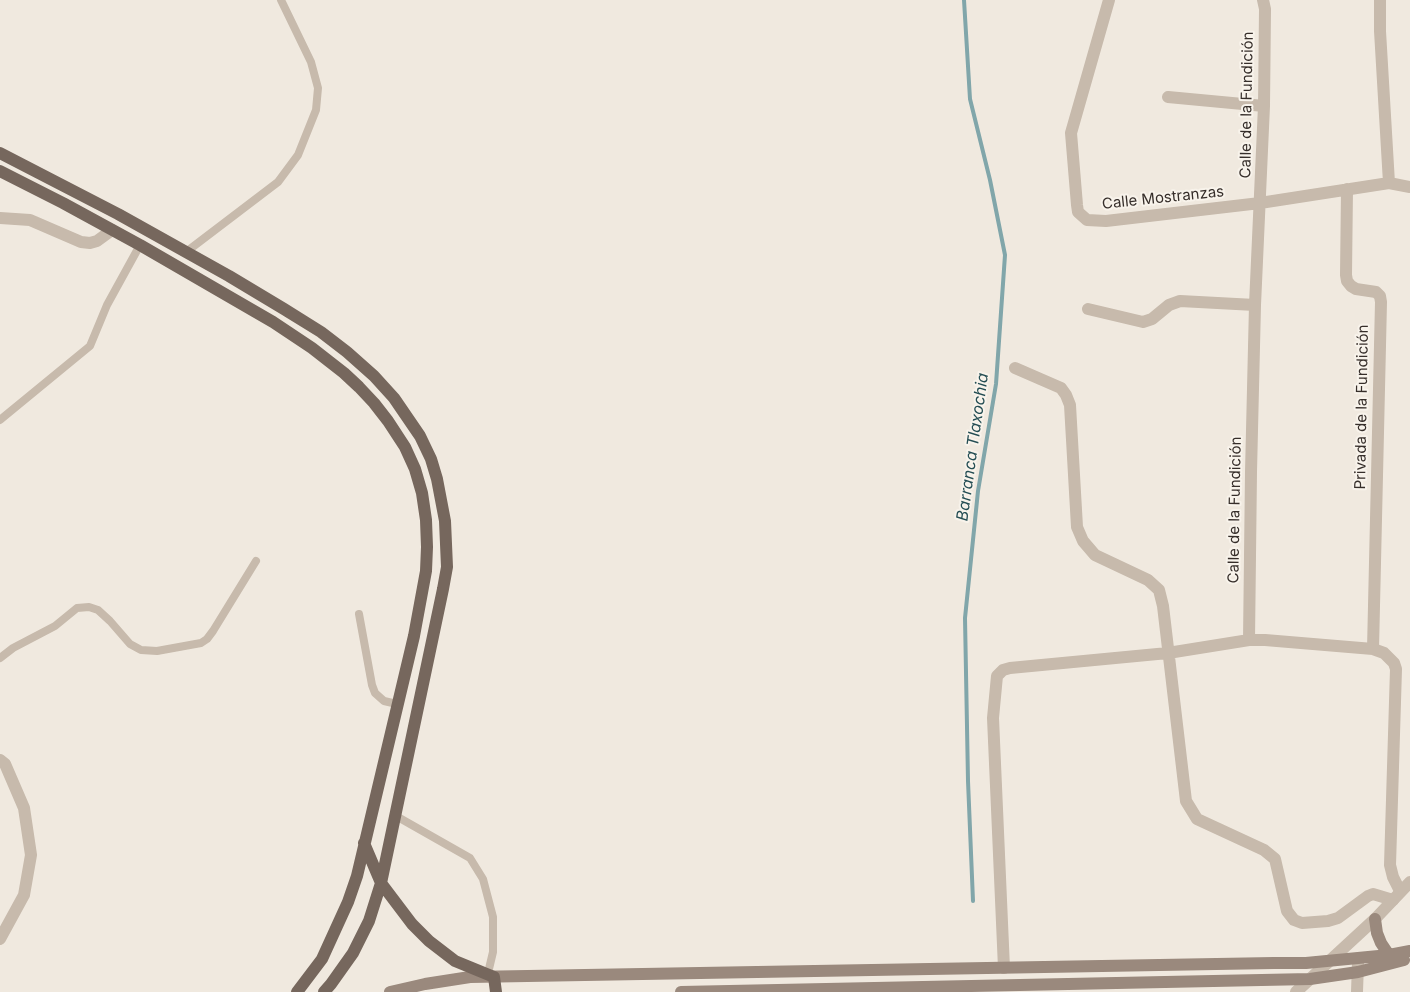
<!DOCTYPE html>
<meta charset="utf-8">
<style>
body{margin:0}
canvas{display:block;background:#f0e9df}
</style>
<canvas width="1410" height="992"></canvas>
<script>
const context = document.querySelector('canvas').getContext('2d');
context.lineJoin = 'round';
const poly = rows => new Path2D(rows.map(r => 'M' + r).join(''));
function trace(path, color, width, dash) { context.strokeStyle = color; context.lineWidth = width; context.lineCap = dash ? 'butt' : 'round'; context.setLineDash(dash || []); context.stroke(path); }
function drawText(font, color, halo, rows, align = 'center') {
  context.font = font + ' Inter,sans-serif'; context.lineWidth = 4; context.setLineDash([]); context.textBaseline = 'middle'; context.strokeStyle = halo; context.fillStyle = color; for (const [text, x, y, turn = 0] of rows) {
    context.save(); context.translate(x, y); context.rotate((+turn || 0) * Math.PI / 180); context.textAlign = isNaN(turn) ? turn : align; if (halo) context.strokeText(text, 0, 0); context.fillText(text, 0, 0); context.restore();
  }
}
trace(poly([
 [964,0,970,99,990,180,1005,255,996,384,978,491,965,618,968,781,973,901]
]), '#81a6aa', 4);
trace(poly([
 [186,252,278,182,298,155,316,110,318,88,311,62,281,0],
 [0,420,90,346,107,305,140,245],
 [359,614,372,685,375,693,384,701,397,704],
 [0,658,13,648,55,626,77,608,89,607,98,610,110,621,130,644,141,650,157,651,201,643,207,639,213,631,256,561],
 [396,816,470,858,483,879,493,917,493,952,488,973]
]), '#c7baac', 8);
trace(poly([
 [1109,0,1071,133,1077,205,1078,212,1087,220,1106,221,1260,203,1389,183,1410,187],
 [1380,0,1380,31,1389,183],
 [1168,97,1264,106],
 [1347,189,1346,275,1347,281,1351,286,1356,289,1376,292,1380,296,1381,302,1373,649],
 [0,218,30,220,81,242,90,243,97,241,112,230],
 [1088,309,1143,322,1152,319,1169,305,1180,301,1255,305],
 [1015,368,1061,388,1066,395,1070,405,1077,527,1083,541,1095,555,1148,580,1159,590,1163,606,1186,801,1197,819,1264,850,1275,859,1287,911,1294,920,1302,923,1328,921,1338,918,1368,896,1373,894,1393,900],
 [1249,640,1251,472,1255,305,1264,106,1265,9,1263,0],
 [1004,968,993,718,997,676,1003,670,1010,668,1168,653,1249,640,1265,640,1373,649,1384,653,1394,663,1396,669,1390,865,1393,877,1400,891],
 [1296,992,1310,979],
 [1357,992,1358,963]
]), '#c7baac', 12);
trace(poly([
 [0,760,5,764,24,808,31,855,24,895,0,939],
 [1310,979,1375,919,1410,882]
]), '#c7baac', 12);
trace(poly([
 [1375,919,1377,933,1381,943,1389,955],
 [390,992,425,984,470,977,1274,963,1306,963,1389,955,1410,951],
 [681,992,1310,979,1358,972,1404,960]
]), '#9a897d', 12);
trace(poly([
 [0,153,118,214,229,276,284,309,321,332,347,352,374,376,394,398,420,436,431,459,437,479,445,521,447,567,443,589,381,883,369,921,353,953,331,984,324,992],
 [0,171,63,203,140,245,273,322,312,348,344,373,359,387,374,403,388,421,405,447,415,469,422,493,426,520,427,547,426,571,414,636,357,876,348,902,322,959,297,992],
 [364,843,381,883,412,924,429,941,455,961,494,977,496,992]
]), '#76675d', 12);
drawText('15px', '#362e2a', '#f8f3eb', [
 ["Calle de la Fundición",1247,105,-89],
 ["Calle Mostranzas",1163,198,-6],
 ["Privada de la Fundición",1362,407,-89],
 ["Calle de la Fundición",1235,510,-89]
]);
drawText('italic 16px', '#244d53', '#f8f3eb', [
 ["Barranca Tlaxochia",973,447,-82]
]);
</script>
